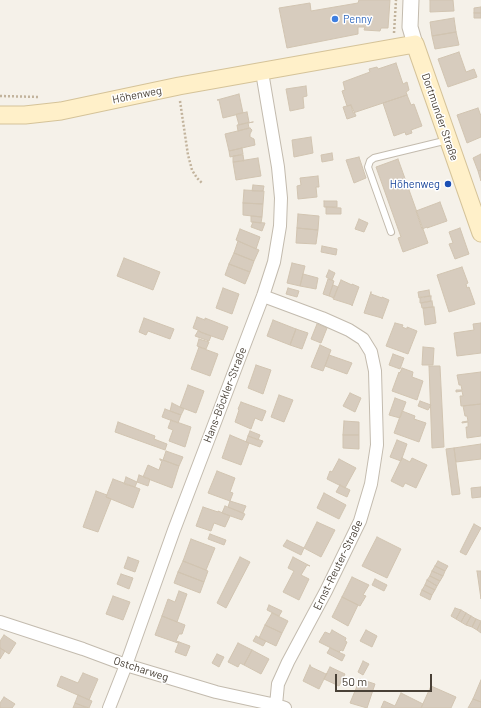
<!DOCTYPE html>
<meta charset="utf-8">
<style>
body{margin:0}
#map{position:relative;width:481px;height:708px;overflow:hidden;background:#f5f1e9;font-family:Barlow,sans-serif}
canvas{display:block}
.scale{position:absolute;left:335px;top:674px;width:97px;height:18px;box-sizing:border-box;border:2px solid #494137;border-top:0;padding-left:5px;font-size:12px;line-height:14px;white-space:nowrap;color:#494137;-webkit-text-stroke:3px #fff;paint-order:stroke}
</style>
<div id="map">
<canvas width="481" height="708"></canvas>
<div class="scale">50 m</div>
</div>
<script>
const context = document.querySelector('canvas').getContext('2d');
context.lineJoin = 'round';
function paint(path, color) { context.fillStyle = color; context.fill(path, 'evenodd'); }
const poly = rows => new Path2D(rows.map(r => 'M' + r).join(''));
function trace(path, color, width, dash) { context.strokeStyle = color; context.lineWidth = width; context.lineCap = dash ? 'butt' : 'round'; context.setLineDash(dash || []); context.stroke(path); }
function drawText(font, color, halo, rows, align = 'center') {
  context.font = font + ' Barlow,sans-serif'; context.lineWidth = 3; context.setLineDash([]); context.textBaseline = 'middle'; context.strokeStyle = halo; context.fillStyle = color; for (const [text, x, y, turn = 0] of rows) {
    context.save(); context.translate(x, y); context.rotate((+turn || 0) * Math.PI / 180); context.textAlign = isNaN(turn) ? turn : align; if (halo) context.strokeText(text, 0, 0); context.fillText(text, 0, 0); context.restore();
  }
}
const building = poly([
 [359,0,390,0,388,28,381,28,380,31,364,30,365,27,358,27,358,34,287,48,279,8,310,3,311,11,358,3,359,0],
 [430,0,453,0,454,11,430,12,430,0],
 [481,7,481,13,474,13,474,8,481,7],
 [474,13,481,13,481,18,474,18,474,13],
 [454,18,456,32,432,36,430,22,454,18],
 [456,32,459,45,435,49,432,36,456,32],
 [459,52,466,72,474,69,477,77,448,87,438,59,459,52],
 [396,63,403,84,407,82,409,90,406,92,407,95,353,113,351,105,347,106,342,91,345,90,343,82,370,72,369,69,377,67,378,69,396,63],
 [306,86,307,96,303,97,304,108,290,111,286,89,306,86],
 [239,94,243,113,223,118,219,100,217,100,239,94],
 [407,95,411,105,414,104,422,126,411,130,412,133,406,135,405,132,394,136,383,103,407,95],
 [351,105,356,116,347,119,343,107,351,105],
 [478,108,481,116,481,137,467,143,457,115,478,108],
 [247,112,249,122,239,125,236,114,247,112],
 [253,122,248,123,249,128,238,131,237,125,253,122],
 [250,128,252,130,250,134,250,137,254,139,255,145,229,151,225,134,250,128],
 [311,137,313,153,294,157,292,140,311,137],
 [242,148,243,154,230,157,229,151,242,148],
 [332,153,333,160,322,162,321,155,332,153],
 [481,154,481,170,478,171,473,158,481,154],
 [243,155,244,161,233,162,233,156,243,155],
 [359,157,366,178,354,183,346,160,359,157],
 [258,158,261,176,236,180,233,162,258,158],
 [398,159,428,243,403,252,398,238,401,237,376,167,398,159],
 [481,170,481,181,478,171,481,170],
 [318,176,319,187,316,187,317,197,298,199,297,186,301,185,300,178,318,176],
 [253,185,264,186,263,191,252,191,253,185],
 [244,190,264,191,263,204,243,203,244,190],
 [324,201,337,201,337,207,324,207,324,201],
 [440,202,447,221,427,228,427,227,422,229,416,211,440,202],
 [243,203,263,204,262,217,243,215,243,203],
 [326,207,341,208,341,214,326,214,326,207],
 [298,214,319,216,318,230,297,228,298,214],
 [251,216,262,217,261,223,251,222,251,216],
 [359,219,368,223,364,232,355,229,359,219],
 [253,222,265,223,262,231,251,227,253,222],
 [297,228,318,230,316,244,296,243,297,228],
 [460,228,469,254,455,259,449,244,453,243,449,232,460,228],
 [240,229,260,237,256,249,236,240,240,229],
 [238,241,259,250,254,261,234,253,238,241],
 [322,246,337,249,336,255,321,252,322,246],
 [234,253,254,261,250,272,229,264,234,253],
 [124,258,160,272,153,290,117,276,124,258],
 [292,263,305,266,300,286,287,283,292,263],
 [229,264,250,272,245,284,225,275,229,264],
 [462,267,468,283,466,284,467,288,469,287,475,304,449,312,437,275,462,267],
 [329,270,335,273,332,280,326,277,329,270],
 [303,274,318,278,316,289,300,286,303,274],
 [328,279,334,281,329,296,323,294,328,279],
 [341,280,352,285,352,284,359,287,352,306,352,305,333,299,341,280],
 [333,285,338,287,334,298,329,296,333,285],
 [223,288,239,294,232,314,216,308,223,288],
 [288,288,299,291,297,297,286,294,288,288],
 [429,290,430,296,419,298,418,292,429,290],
 [371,292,371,294,382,298,382,297,389,300,382,319,382,318,364,313,371,292],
 [431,296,431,301,420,303,420,297,431,296],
 [432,301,433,307,422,308,421,303,432,301],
 [434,307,436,323,425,325,423,308,434,307],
 [197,317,205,320,205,318,228,327,223,340,200,332,200,331,193,328,197,317],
 [144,318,174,329,170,339,148,331,146,335,139,332,144,318],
 [273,320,296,329,290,345,267,336,273,320],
 [395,323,403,325,402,327,407,329,407,327,417,331,408,354,386,346,395,323],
 [481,323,481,353,457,356,454,333,474,330,473,324,481,323],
 [317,324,327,328,321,343,311,339,317,324],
 [296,329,308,333,302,349,290,345,296,329],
 [198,331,211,336,209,341,195,336,198,331],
 [199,339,209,342,206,349,197,346,199,339],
 [320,345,331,350,323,371,311,367,320,345],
 [199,347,218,354,210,376,191,369,199,347],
 [423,347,434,348,433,365,422,365,423,347],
 [393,354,404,358,400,369,389,365,393,354],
 [329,355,352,363,347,374,325,366,329,355],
 [256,365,271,370,263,394,248,388,256,365],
 [429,366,440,366,444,447,432,448,429,366],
 [402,368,413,372,412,377,423,381,417,400,392,391,399,372,400,373,402,368],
 [481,372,481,404,461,406,460,396,463,396,462,391,456,392,456,390,462,390,461,385,459,385,457,375,481,372],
 [188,385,204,391,196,413,180,407,188,385],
 [350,393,361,398,355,412,343,406,350,393],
 [279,395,293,400,284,422,271,417,279,395],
 [395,398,406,402,400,418,389,415,395,398],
 [420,401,431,405,428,410,418,406,420,401],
 [241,402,266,411,262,421,255,418,251,429,235,422,239,410,238,409,241,402],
 [172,403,184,409,181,415,170,411,172,403],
 [481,404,481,436,467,438,466,427,468,427,468,422,462,423,462,422,468,421,467,416,465,416,463,406,481,404],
 [165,409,181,415,178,423,162,417,165,409],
 [402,411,415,416,414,419,426,423,419,442,394,433,402,411],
 [171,420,191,427,185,447,169,441,173,430,168,428,171,420],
 [344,421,359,422,359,435,343,435,344,421],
 [118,422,155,436,154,439,167,444,165,450,115,432,118,422],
 [250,431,260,435,258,440,248,436,250,431],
 [230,435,249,443,241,465,222,458,230,435],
 [343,435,359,435,359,449,343,448,343,435],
 [248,436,263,441,260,447,246,442,248,436],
 [397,440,407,444,401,461,390,457,397,440],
 [481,444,481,459,456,462,454,448,481,444],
 [454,448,460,494,452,495,446,449,454,448],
 [166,451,183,457,179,466,163,460,166,451],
 [402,458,410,462,412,458,427,465,416,488,405,483,403,487,391,481,402,458],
 [160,459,179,466,172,488,143,477,148,465,159,470,162,461,160,460,160,459],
 [339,459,356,468,345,488,327,479,330,471,332,472,339,459],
 [217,471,235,478,230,492,233,493,230,501,208,493,217,471],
 [139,475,150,479,148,486,137,482,139,475],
 [126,477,137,482,135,487,124,484,126,477],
 [113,479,140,489,133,508,106,497,113,479],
 [340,485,350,490,347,497,336,492,340,485],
 [481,487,481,497,472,498,471,488,481,487],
 [96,491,107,495,106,497,111,499,98,532,83,527,96,491],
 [324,493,346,505,339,519,317,508,324,493],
 [230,501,246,506,243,513,228,507,230,501],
 [225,506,245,514,242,520,222,513,225,506],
 [203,507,218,512,218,511,230,516,225,527,214,523,211,531,196,526,203,507],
 [317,522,335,530,321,557,304,548,317,522],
 [474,524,481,528,466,555,460,552,474,524],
 [210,534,226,540,224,545,208,539,210,534],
 [377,537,401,549,387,578,362,566,377,537],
 [191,539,215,548,206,570,183,561,191,539],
 [287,540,304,548,301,555,283,546,287,540],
 [128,557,139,561,135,572,124,568,128,557],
 [240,557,250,562,226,608,217,603,240,557],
 [293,557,310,566,307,565,301,575,309,579,299,600,283,592,294,571,288,568,293,557],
 [183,561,208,571,204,582,178,572,183,561],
 [438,561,448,566,445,571,435,566,438,561],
 [435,566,445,571,443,576,432,571,435,566],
 [432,571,443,576,440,581,430,576,432,571],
 [477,571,481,571,481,599,477,571],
 [178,572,204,582,200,593,174,583,178,572],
 [121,574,133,578,129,589,117,584,121,574],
 [430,576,440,581,437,586,427,580,430,576],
 [352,577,369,585,363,595,366,596,360,606,342,597,352,577],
 [375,579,387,585,384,591,372,585,375,579],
 [427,580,437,586,435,590,425,585,427,580],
 [425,585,435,590,432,595,422,590,425,585],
 [422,590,432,595,430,600,420,595,422,590],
 [179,591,187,594,177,622,162,616,168,599,175,602,179,591],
 [113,596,130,602,123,620,106,614,113,596],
 [342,597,358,605,348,626,332,617,342,597],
 [269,605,282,611,279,616,267,610,269,605],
 [455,608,461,610,456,619,451,616,455,608],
 [461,610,466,613,461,622,456,619,461,610],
 [272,613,288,621,282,633,265,625,272,613],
 [466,613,471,616,466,625,461,622,466,613],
 [162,616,185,625,182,634,179,634,176,641,179,642,178,643,155,635,162,616],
 [471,616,476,619,472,627,466,625,471,616],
 [476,619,481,621,477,630,472,627,476,619],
 [481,622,481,633,477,630,481,622],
 [265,625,282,633,276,646,259,638,265,625],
 [332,630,346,638,345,641,347,642,343,651,341,650,339,652,319,642,325,632,330,634,332,630],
 [366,630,377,636,372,647,360,641,366,630],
 [4,635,16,643,9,654,0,648,0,641,4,635],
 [256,636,266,641,263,646,253,641,256,636],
 [179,642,190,646,186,656,175,652,179,642],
 [238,643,252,650,244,665,240,663,238,667,228,662,238,643],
 [0,648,5,651,0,659,0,648],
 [330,648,345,655,342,661,327,653,330,648],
 [252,650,269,659,261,674,244,665,252,650],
 [217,654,224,657,219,667,212,663,217,654],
 [363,661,369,664,363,675,358,672,363,661],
 [310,665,311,667,326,674,327,673,319,689,303,681,310,665],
 [330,667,345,674,339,686,324,679,330,667],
 [83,673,98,679,89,700,57,686,61,676,78,683,83,673],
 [360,679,375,684,367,708,350,703,360,679],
 [481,680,481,702,473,699,481,680],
 [431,686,456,697,451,708,421,708,431,686],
 [401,693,423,704,421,708,381,708,384,701,395,706,401,693],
 [78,695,92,701,89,708,75,703,78,695],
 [4,697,15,704,12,708,0,708,0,703,4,697],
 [473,699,481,702,481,708,468,708,473,699],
 [75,703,87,708,73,708,75,703]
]);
paint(building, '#d7ccbe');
trace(building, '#d1c4b1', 1);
const service = poly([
 [391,232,368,167,370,161,374,158,448,140]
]);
const minor = poly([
 [263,296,322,318,349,330,363,339,371,352,375,371,377,445,371,484,360,521,326,591,288,662,278,684,276,705],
 [0,622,83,649,126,665,216,692,276,705,285,708],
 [109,708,126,665,174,530,263,296,274,262,280,226,281,198,278,167,262,72]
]);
const tertiary = poly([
 [411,0,410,27,415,44]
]);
const secondary = poly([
 [0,115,25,115,61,111,179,86,415,44,481,233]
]);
trace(service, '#c3bbae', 8);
trace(minor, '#c3bbae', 14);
trace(tertiary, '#c3bbae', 17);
trace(secondary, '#d5c399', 19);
trace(poly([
 [394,33,396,0],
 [0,96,39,97],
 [180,101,188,155,192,170,197,178,202,183]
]), '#c2b39c', 2.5, [2, 2]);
trace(service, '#fff', 6);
trace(minor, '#fff', 12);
trace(tertiary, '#fff', 15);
trace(secondary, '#fff0c9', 17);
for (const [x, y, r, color] of [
 [335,19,4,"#3f7fe0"],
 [448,184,4,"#1a4fb4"]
]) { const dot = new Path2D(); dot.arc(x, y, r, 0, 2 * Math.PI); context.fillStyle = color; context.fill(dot); trace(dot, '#fff', 1.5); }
drawText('11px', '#366cbe', '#fff', [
 ["Penny",343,19]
], 'left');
drawText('11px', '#494137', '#fff', [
 ["Höhenweg",137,95,-11],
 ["Dortmunder Straße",440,117,71],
 ["Hans-Böckler-Straße",225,395,-69],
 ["Ernst-Reuter-Straße",338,565,-64],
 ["Ostcharweg",141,669,18]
]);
drawText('11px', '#164399', '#fff', [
 ["Höhenweg",440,184]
], 'right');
</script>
